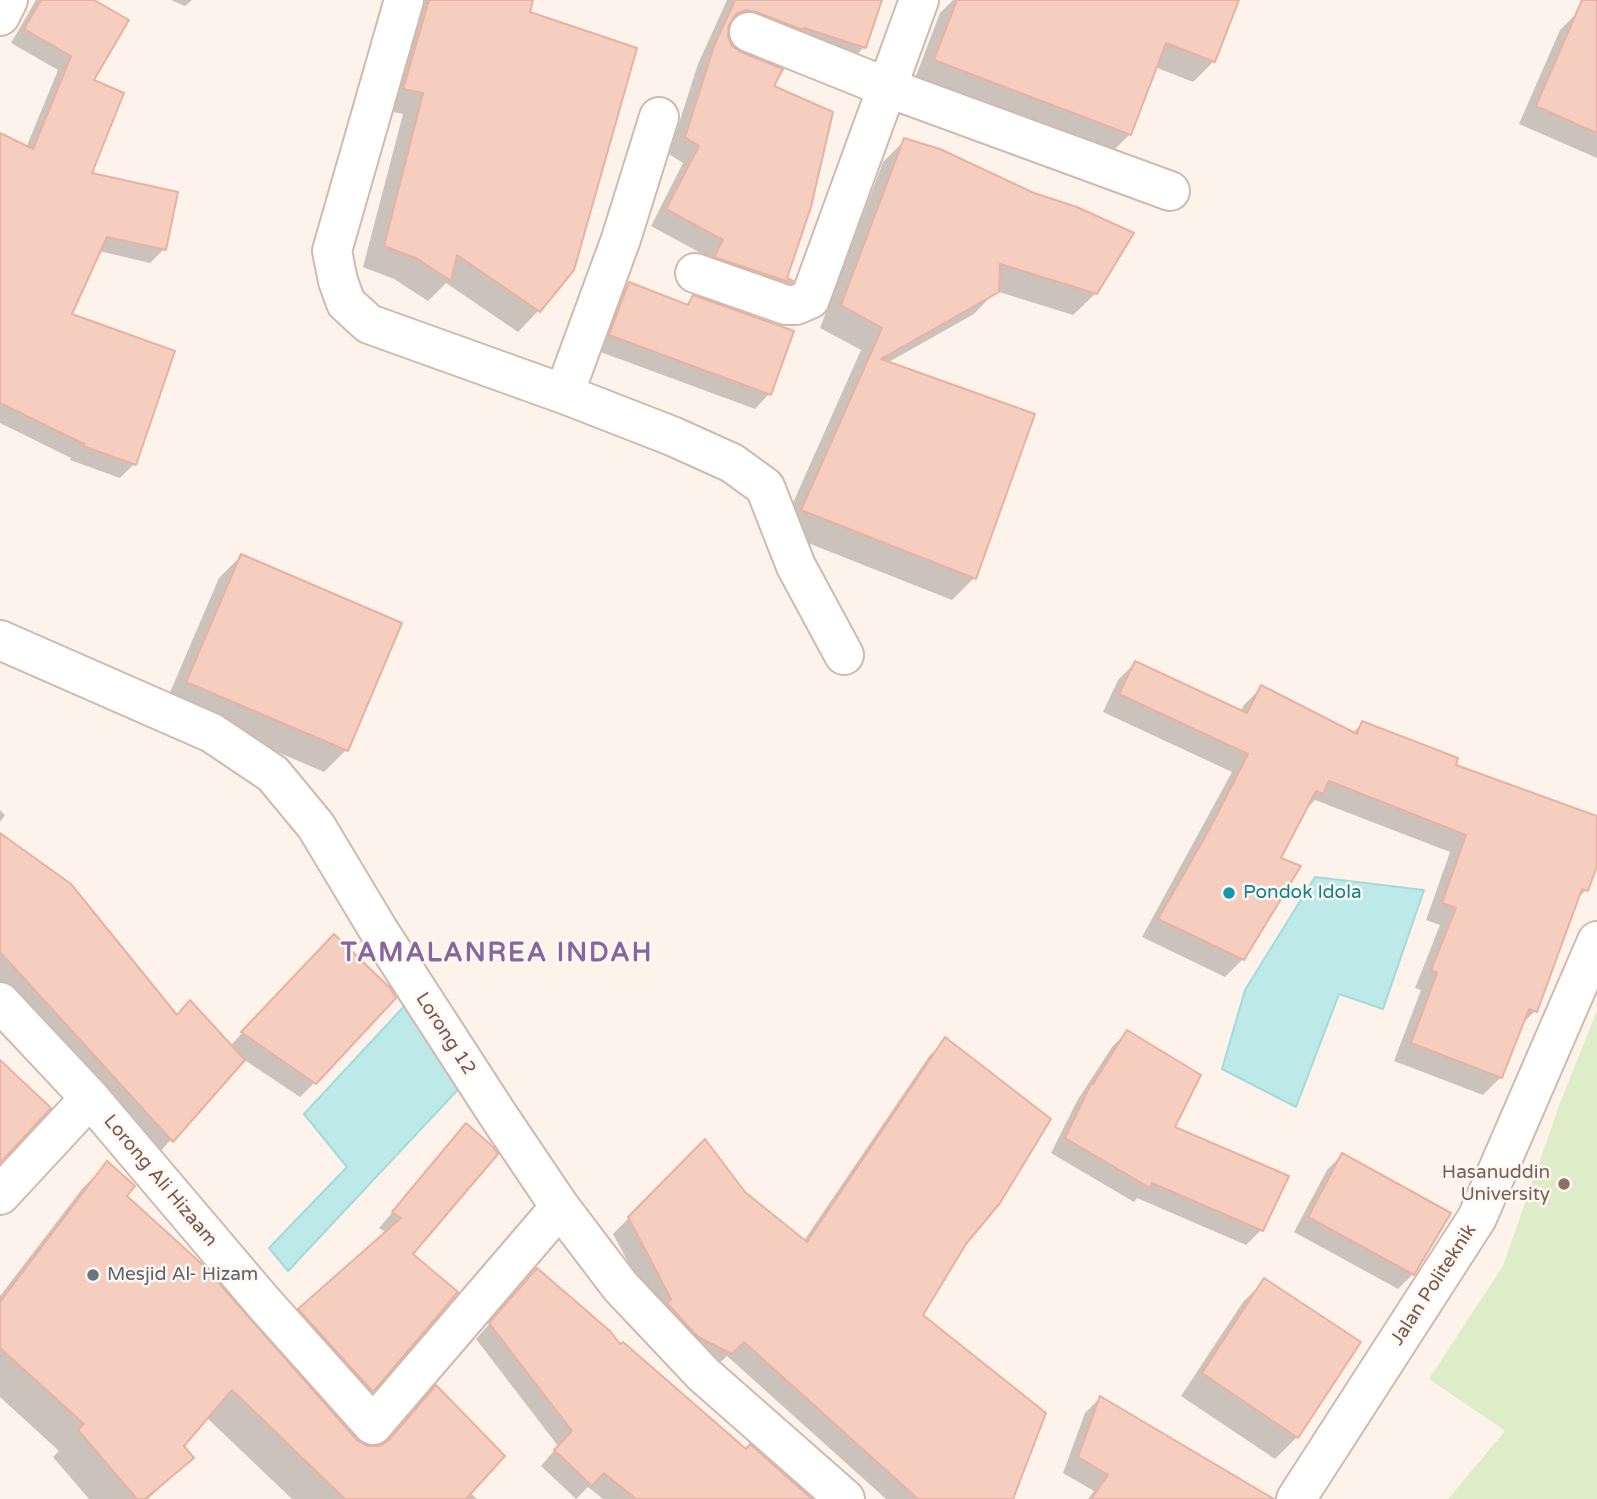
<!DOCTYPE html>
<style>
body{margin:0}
canvas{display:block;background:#fef3ea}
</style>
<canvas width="1597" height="1499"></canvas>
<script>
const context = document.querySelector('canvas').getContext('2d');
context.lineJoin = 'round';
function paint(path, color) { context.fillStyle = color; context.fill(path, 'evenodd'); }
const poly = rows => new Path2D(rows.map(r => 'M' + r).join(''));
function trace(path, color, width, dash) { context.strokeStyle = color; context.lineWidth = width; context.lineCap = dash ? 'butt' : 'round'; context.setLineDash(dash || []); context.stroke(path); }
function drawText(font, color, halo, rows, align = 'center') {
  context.font = font + ' "Varela Round",sans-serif'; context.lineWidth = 5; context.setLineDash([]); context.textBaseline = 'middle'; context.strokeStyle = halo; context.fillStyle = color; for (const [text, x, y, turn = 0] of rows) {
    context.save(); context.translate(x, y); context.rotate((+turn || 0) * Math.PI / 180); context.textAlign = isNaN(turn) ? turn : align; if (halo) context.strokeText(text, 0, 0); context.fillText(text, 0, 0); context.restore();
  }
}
paint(poly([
 [1597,1011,1597,1499,1448,1499,1505,1431,1429,1379,1503,1266,1560,1103]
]), '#dcedc7');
const water = poly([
 [1315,877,1424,890,1383,1009,1339,994,1296,1107,1222,1069,1245,990,1315,877],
 [409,1001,466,1081,288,1271,269,1248,347,1167,304,1114,409,1001]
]);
paint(water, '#bde9e9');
trace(water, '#a2dbdc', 2);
paint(poly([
 [36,0,91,0,90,174,164,249,150,263,99,251,70,315,134,464,120,478,70,460,71,458,0,423,0,135,26,148,58,70,11,43],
 [171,0,192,0,185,6],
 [424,0,532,0,528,13,539,310,518,332,446,283,428,301,394,279,363,267,403,114,383,110,412,12],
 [727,0,880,0,864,47,848,64,739,28,729,26,726,36,731,47,771,87,785,279,791,282,773,299,708,257,651,226,683,163,669,154,698,64],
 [953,0,1227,0,1214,61,1193,82,1155,67,1130,134,1109,155,914,81,940,13],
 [1578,12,1597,21,1597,158,1519,124,1560,30],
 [905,140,1034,194,1096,293,1073,315,996,291,974,314,887,363,974,578,952,600,780,532,861,350,820,328,883,162],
 [629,284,685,306,693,297,769,394,755,409,595,350,614,299],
 [241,556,346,750,324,772,165,704,219,578],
 [1135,663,1240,712,1244,705,1261,688,1352,734,1362,723,1453,766,1597,818,1597,861,1586,890,1576,900,1535,1011,1521,1025,1501,1077,1483,1095,1394,1061,1421,990,1415,988,1440,925,1426,920,1450,852,1315,800,1304,811,1279,859,1243,959,1225,977,1142,937,1232,772,1103,712,1118,680],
 [0,810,5,815,0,822],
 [0,835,176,1016,230,1046,319,951,315,1082,300,1097,243,1059,150,1163,0,998],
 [1127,1032,1172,1128,1261,1230,1246,1245,1137,1198,1134,1202,1051,1153,1077,1101,1112,1047],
 [945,1040,965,1243,921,1316,1011,1499,886,1499,727,1356,714,1368,657,1316,613,1234,704,1142,744,1193,803,1242,930,1055],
 [466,1125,411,1254,456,1292,357,1405,285,1325,387,1233,379,1228],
 [1342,1155,1413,1274,1398,1289,1294,1232,1327,1170],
 [107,1163,124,1196,356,1441,367,1448,382,1447,436,1388,470,1492,477,1499,292,1499,206,1417,181,1446,192,1458,148,1499,89,1499,53,1457,59,1451,0,1397,0,1296,82,1189],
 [537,1270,620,1347,746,1451,809,1499,603,1499,588,1487,576,1499,541,1466,558,1446,476,1339],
 [1265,1280,1297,1437,1275,1459,1181,1396,1243,1302],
 [1100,1398,1231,1499,1088,1499,1094,1491,1063,1473,1085,1413]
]), '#0003');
const building = poly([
 [41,0,94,0,129,20,94,80,124,93,92,173,178,192,166,250,107,237,72,314,175,351,136,465,83,446,84,444,0,403,0,133,33,149,71,56,24,29,41,0],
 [429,0,533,0,530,12,637,48,574,270,540,312,457,255,451,281,416,258,384,246,423,93,403,89,429,0],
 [735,0,882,0,866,48,804,28,803,30,756,12,747,10,736,14,729,25,728,36,732,46,741,52,783,69,774,86,833,112,811,207,787,278,793,281,792,283,714,257,723,240,666,209,699,146,685,137,714,46,735,0],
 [957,0,1239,0,1215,62,1166,43,1131,135,934,60,957,0],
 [1582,0,1597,0,1597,133,1536,106,1582,0],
 [904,138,940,149,1034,193,1077,207,1134,233,1097,294,1000,264,999,292,881,359,1035,414,976,579,801,510,882,328,841,305,904,138],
 [629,282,688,305,693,295,794,331,771,395,609,335,629,282],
 [241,554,402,623,348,751,186,682,241,554],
 [1135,661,1247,713,1261,685,1357,734,1362,721,1458,758,1456,765,1597,816,1597,866,1588,891,1582,889,1537,1012,1529,1009,1502,1078,1411,1043,1437,973,1431,970,1456,908,1442,903,1466,835,1329,781,1323,794,1316,791,1281,858,1301,866,1244,960,1158,919,1210,828,1248,754,1119,694,1135,661],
 [0,833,71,884,177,1015,190,1000,245,1060,173,1142,0,952,0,833],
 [334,934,390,988,396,998,316,1084,241,1032,334,934],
 [1127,1030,1201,1075,1175,1127,1289,1176,1263,1231,1152,1183,1150,1188,1065,1138,1091,1084,1093,1084,1127,1030],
 [945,1037,1051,1119,1000,1203,966,1244,923,1315,1046,1413,1013,1499,918,1499,744,1342,732,1354,698,1337,667,1303,671,1299,628,1217,705,1139,745,1192,807,1242,945,1037],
 [0,1060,51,1108,0,1163,0,1060],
 [466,1123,492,1146,498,1154,413,1254,458,1292,373,1392,298,1309,401,1218,392,1212,466,1123],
 [1342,1153,1451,1213,1414,1275,1308,1217,1342,1153],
 [107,1161,135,1186,127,1196,203,1265,357,1440,368,1446,380,1446,389,1440,436,1385,505,1456,466,1499,345,1499,232,1390,184,1446,194,1458,145,1499,137,1499,78,1430,84,1424,0,1348,0,1302,107,1161],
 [537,1268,610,1331,620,1344,623,1342,746,1449,750,1444,812,1499,636,1499,604,1473,592,1486,554,1450,572,1431,489,1323,537,1268],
 [1264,1278,1361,1342,1298,1438,1202,1373,1264,1278],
 [1100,1396,1274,1499,1091,1499,1108,1475,1078,1457,1100,1396]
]);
paint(building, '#f5cec0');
trace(building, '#e9b19f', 2);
const minor = poly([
 [404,0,332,251,338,281,346,303,369,324,564,394,672,436,732,463,765,487,796,566,844,655],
 [0,16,8,0],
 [749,32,886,87,1170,191],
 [695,273,786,305,796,305,810,299,919,0],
 [564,394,621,239,659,117],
 [0,640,212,733,273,774,316,826,379,931,498,1115,560,1207,620,1286,703,1374,845,1499],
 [0,1002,90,1098,263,1302,373,1425,560,1207],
 [0,1195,90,1098],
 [1296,1499,1477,1218,1597,941]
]);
trace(minor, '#d2b9ae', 42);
trace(minor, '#fff', 38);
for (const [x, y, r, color] of [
 [1229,893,7,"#0f9aa8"],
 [1564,1184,7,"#8d6e63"],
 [93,1275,7,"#6b7280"]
]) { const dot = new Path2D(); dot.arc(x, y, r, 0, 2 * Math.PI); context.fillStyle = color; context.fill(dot); trace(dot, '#fff8f2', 2.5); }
drawText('19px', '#0d838f', '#fff8f2', [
 ["Pondok Idola",1243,893]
], 'left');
drawText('19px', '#7b554b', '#fff8f2', [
 ["Lorong 12",445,1034,57],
 ["Lorong Ali Hizaam",160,1181,50],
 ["Jalan Politeknik",1434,1285,-57]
]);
drawText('19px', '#785e54', '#fff8f2', [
 ["Hasanuddin",1550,1173],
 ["University",1550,1195]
], 'right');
drawText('19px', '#5b616d', '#fff8f2', [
 ["Mesjid Al- Hizam",107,1275]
], 'left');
context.letterSpacing = '2px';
drawText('bold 26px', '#84679e', '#fff8f2', [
 ["TAMALANREA INDAH",497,954]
]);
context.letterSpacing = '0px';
</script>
